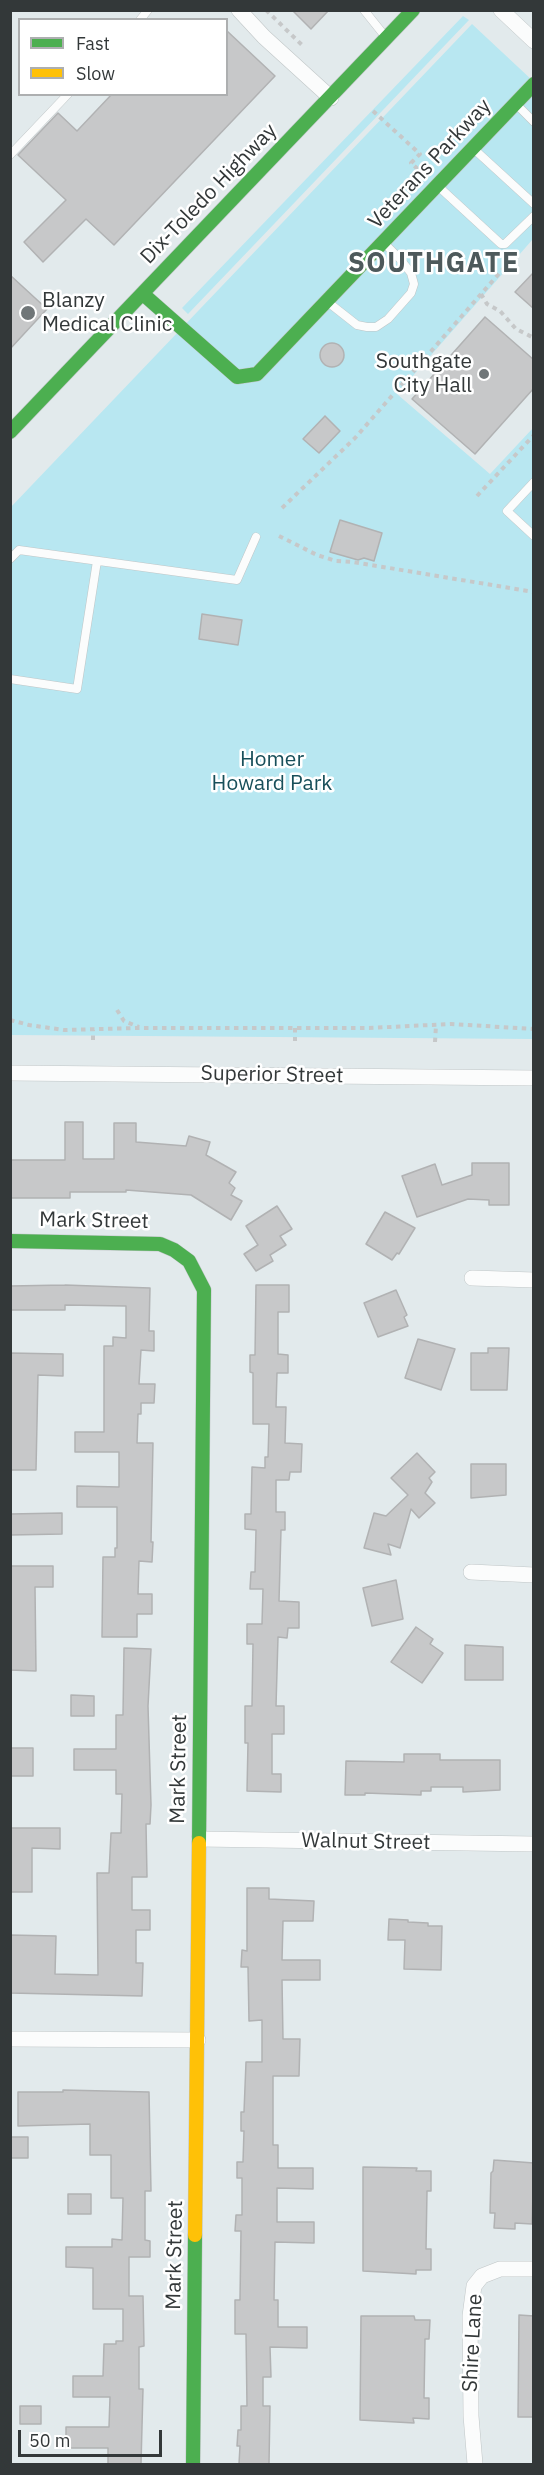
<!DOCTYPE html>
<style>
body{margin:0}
#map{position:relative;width:544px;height:2475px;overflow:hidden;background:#e2eaec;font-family:"IBM Plex Sans",sans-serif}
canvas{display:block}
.frame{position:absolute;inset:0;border:12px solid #333839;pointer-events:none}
.legend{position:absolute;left:18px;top:18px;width:210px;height:78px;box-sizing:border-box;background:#fff;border:2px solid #adafb0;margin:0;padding:8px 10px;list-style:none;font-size:18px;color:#333839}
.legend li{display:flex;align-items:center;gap:12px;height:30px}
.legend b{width:30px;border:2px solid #adafb0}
.scale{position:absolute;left:18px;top:2430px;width:144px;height:27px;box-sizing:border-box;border:3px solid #333839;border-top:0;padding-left:8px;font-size:18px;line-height:21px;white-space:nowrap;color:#333839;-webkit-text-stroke:4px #fff;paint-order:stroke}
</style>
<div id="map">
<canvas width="544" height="2475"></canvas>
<div class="frame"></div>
<ul class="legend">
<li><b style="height:8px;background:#4caf50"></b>Fast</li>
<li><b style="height:8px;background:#ffc107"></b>Slow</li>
</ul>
<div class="scale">50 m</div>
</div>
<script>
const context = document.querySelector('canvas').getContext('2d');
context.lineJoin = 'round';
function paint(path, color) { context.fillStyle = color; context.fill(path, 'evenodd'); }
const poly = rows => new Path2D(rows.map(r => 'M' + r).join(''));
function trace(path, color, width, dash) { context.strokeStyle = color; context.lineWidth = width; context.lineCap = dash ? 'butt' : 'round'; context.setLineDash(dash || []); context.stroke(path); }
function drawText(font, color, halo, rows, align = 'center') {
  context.font = font + ' "IBM Plex Sans",sans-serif'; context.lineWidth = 5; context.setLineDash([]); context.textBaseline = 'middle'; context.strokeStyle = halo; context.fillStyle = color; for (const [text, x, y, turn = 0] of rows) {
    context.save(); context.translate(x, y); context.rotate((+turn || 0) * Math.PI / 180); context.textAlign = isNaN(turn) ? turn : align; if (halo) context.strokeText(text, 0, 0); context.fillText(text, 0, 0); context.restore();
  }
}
paint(poly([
 [463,16,469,20,188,314,182,308],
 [472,24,533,81,533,239,397,394,490,474,533,428,533,1039,11,1035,10,508]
]), '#b8e7f1');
const building = poly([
 [292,10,329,10,311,29,292,10],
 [226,30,275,76,114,245,86,219,43,262,24,242,66,200,18,155,58,113,77,131,112,94,226,94,226,30],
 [534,272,534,309,515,292,534,272],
 [10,275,47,309,10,349,10,275],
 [485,317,534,360,534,388,475,454,412,399,485,317],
 '320 355a12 12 0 1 1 24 0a12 12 0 1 1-24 0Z',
 [325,416,340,431,319,453,303,439,325,416],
 [340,520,382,533,374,561,364,558,358,560,330,552,340,520],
 [202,614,242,620,238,645,199,639,202,614],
 [65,1122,83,1122,83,1159,114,1159,114,1123,136,1123,136,1142,186,1146,189,1136,210,1142,206,1155,236,1172,229,1183,235,1188,231,1195,242,1201,231,1220,191,1195,126,1190,126,1192,70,1192,70,1198,10,1198,10,1160,65,1160,65,1122],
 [472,1163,509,1163,509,1205,489,1205,489,1200,468,1199,417,1217,402,1176,435,1164,442,1185,472,1175,472,1163],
 [277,1206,292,1229,280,1236,286,1245,270,1255,273,1261,256,1271,244,1254,258,1245,246,1226,277,1206],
 [385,1212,415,1228,399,1254,397,1253,392,1260,366,1244,385,1212],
 [65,1285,150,1288,149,1331,154,1331,154,1351,141,1350,139,1384,155,1384,154,1403,141,1403,141,1414,138,1414,137,1443,153,1443,151,1542,153,1542,152,1562,139,1561,138,1594,152,1594,152,1614,137,1614,137,1637,102,1637,103,1557,115,1557,115,1548,117,1548,117,1507,77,1507,77,1486,119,1487,119,1452,75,1452,75,1432,104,1432,104,1346,113,1346,113,1337,126,1338,126,1306,65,1305,65,1310,10,1310,10,1286,65,1285],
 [256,1285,289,1285,289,1312,278,1312,278,1354,288,1355,288,1373,277,1373,276,1407,286,1407,285,1443,302,1444,301,1472,290,1472,289,1480,276,1480,276,1512,285,1512,285,1530,281,1530,279,1601,299,1602,299,1628,288,1628,287,1638,278,1637,276,1706,284,1706,284,1734,272,1734,272,1774,281,1774,281,1792,247,1791,248,1743,245,1743,245,1706,252,1706,253,1644,247,1644,247,1624,262,1624,263,1589,250,1589,251,1572,255,1572,256,1530,245,1529,245,1514,251,1514,252,1467,265,1468,265,1457,268,1457,269,1424,253,1424,253,1373,250,1372,250,1355,255,1355,256,1285],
 [396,1290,407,1315,404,1317,408,1326,378,1337,364,1303,396,1290],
 [418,1339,455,1349,441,1390,405,1378,418,1339],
 [488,1348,509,1348,507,1390,471,1390,471,1353,488,1353,488,1348],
 [10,1353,63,1354,63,1376,38,1375,36,1470,10,1470,10,1353],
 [417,1453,435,1472,429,1478,432,1482,425,1493,435,1503,419,1518,411,1509,400,1548,388,1544,391,1555,364,1548,374,1513,386,1516,408,1495,391,1478,417,1453],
 [471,1464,506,1464,506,1495,471,1498,471,1464],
 [62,1513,62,1534,10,1535,10,1514,62,1513],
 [10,1566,53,1566,53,1587,35,1587,36,1671,10,1670,10,1566],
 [396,1580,403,1619,372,1626,363,1588,396,1580],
 [416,1627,433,1639,430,1644,443,1653,422,1683,391,1662,416,1627],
 [465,1645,503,1647,503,1680,465,1680,465,1645],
 [124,1648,151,1649,148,1706,151,1805,150,1824,146,1824,147,1877,132,1877,132,1910,150,1910,150,1930,136,1930,136,1963,143,1963,142,1996,10,1993,10,1935,56,1936,55,1974,98,1975,97,1873,109,1873,111,1833,121,1833,122,1794,116,1794,116,1770,74,1770,74,1749,116,1749,116,1715,123,1715,124,1648],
 [71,1695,94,1696,94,1716,71,1716,71,1695],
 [10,1748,33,1748,33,1776,10,1776,10,1748],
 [404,1754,440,1754,440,1760,500,1760,500,1790,463,1792,463,1787,431,1787,431,1791,421,1791,421,1795,365,1793,365,1795,345,1795,346,1761,404,1762,404,1754],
 [10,1828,60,1828,60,1849,32,1848,32,1892,10,1892,10,1828],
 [247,1888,269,1888,269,1899,314,1901,313,1921,283,1921,282,1960,320,1960,320,1980,282,1980,283,2039,300,2039,299,2076,273,2076,273,2145,278,2145,278,2168,313,2168,313,2189,277,2188,277,2222,314,2222,314,2243,275,2242,274,2300,278,2300,278,2327,307,2327,307,2348,270,2347,271,2377,263,2377,263,2406,270,2406,269,2464,239,2464,240,2446,237,2446,238,2430,241,2430,241,2406,247,2406,246,2334,235,2334,235,2300,240,2300,241,2231,235,2231,236,2215,242,2215,242,2178,237,2178,237,2162,243,2162,244,2131,241,2131,241,2112,244,2112,246,2062,262,2062,262,2020,249,2021,248,1967,241,1967,242,1950,247,1951,247,1888],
 [389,1919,408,1920,408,1922,428,1923,428,1926,442,1926,441,1970,404,1969,405,1940,388,1940,389,1919],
 [63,2090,149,2092,151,2191,145,2191,145,2240,150,2241,150,2257,129,2257,129,2296,143,2296,144,2346,139,2347,139,2389,143,2389,141,2464,108,2464,108,2448,66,2448,66,2427,109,2427,110,2397,73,2397,73,2376,103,2376,104,2344,116,2344,116,2341,123,2341,123,2309,93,2309,93,2268,66,2267,66,2247,112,2247,112,2239,122,2240,123,2198,111,2198,111,2155,90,2155,90,2124,18,2126,18,2092,63,2092,63,2090],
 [10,2137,28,2137,28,2158,10,2158,10,2137],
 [494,2160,534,2163,532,2224,515,2223,515,2229,494,2228,495,2213,490,2213,491,2173,493,2171,494,2160],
 [363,2167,417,2168,416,2171,431,2171,431,2191,427,2191,426,2249,431,2249,431,2270,416,2270,416,2274,363,2271,363,2167],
 [68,2194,91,2194,91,2214,68,2214,68,2194],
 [519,2315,534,2316,534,2417,518,2417,519,2315],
 [361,2316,414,2316,415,2320,430,2320,429,2339,425,2339,424,2398,429,2398,429,2419,413,2418,414,2423,360,2420,361,2316],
 [20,2406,41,2406,41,2424,20,2424,20,2406]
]);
paint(building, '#c7c8c9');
trace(building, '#b1b2b3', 1.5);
const lane = poly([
 [364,10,384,35],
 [140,20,148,10],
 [518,106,534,122],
 [475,150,534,204],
 [10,155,68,94],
 [439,187,501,244,505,244,534,216],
 [329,303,357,325,367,327,376,327,388,319,411,293,414,284,411,273,400,259,384,243],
 [534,482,507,511,534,536],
 [10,559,19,550,237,580,256,537],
 [10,679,77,689,97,561]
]);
const street = poly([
 [239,10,264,37,331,98],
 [501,10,534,41],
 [10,1073,534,1078],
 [472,1278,534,1280],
 [471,1572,534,1575],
 [199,1839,534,1844],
 [10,2039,198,2040],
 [475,2464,471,2416,470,2316,474,2286,482,2276,500,2269,534,2269]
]);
const fast = poly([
 [143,294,237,377,257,374,534,84],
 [10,432,413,10],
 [10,1241,160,1244,174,1250,189,1261,204,1290,199,1843],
 [193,2464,195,2235]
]);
const slow = poly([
 [195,2235,199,1843]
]);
trace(lane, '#c0c6c7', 9);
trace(street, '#c0c6c7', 16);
trace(fast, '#c0c6c7', 15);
trace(slow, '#c0c6c7', 15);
trace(poly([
 [266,10,302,45],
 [373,111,420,154,411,163,422,173],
 [481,294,487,304,500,311,516,329,534,338],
 [477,496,534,435],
 [282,508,355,438,517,253],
 [279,536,317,555,336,561,353,562,534,592],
 [117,1010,124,1021,139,1027],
 [10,1020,29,1025,64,1030,139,1028,369,1028,451,1024,534,1029],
 [295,1028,295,1041],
 [93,1040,93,1030],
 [435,1042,436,1025]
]), '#c6c8c9', 4, [4.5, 4.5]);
trace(lane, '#fbfcfc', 8);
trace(street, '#fbfcfc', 15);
trace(fast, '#4caf50', 14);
trace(slow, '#ffc107', 14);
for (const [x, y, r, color] of [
 [28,313,8,"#707678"],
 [484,374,6,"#707678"]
]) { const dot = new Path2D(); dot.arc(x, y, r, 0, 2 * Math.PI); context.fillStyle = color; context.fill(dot); trace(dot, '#fff', 2); }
drawText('21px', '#333839', '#fff', [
 ["Veterans Parkway",430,164,-47],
 ["Dix-Toledo Highway",209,194,-46],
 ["Superior Street",272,1075,1],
 ["Mark Street",94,1221,1],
 ["Mark Street",179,1769,-89],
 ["Walnut Street",366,1842,1],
 ["Mark Street",175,2255,-89],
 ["Shire Lane",473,2343,-87]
]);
drawText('21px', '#333839', '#fff', [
 ["Blanzy",42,301],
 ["Medical Clinic",42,325],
 ["Southgate",472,362,"right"],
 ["City Hall",472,386,"right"]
], 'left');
drawText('21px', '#184f5a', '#fff', [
 ["Homer",272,760],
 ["Howard Park",272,784]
]);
context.letterSpacing = '1.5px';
drawText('bold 27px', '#4d595b', '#fff', [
 ["SOUTHGATE",434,264]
]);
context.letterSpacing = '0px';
</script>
